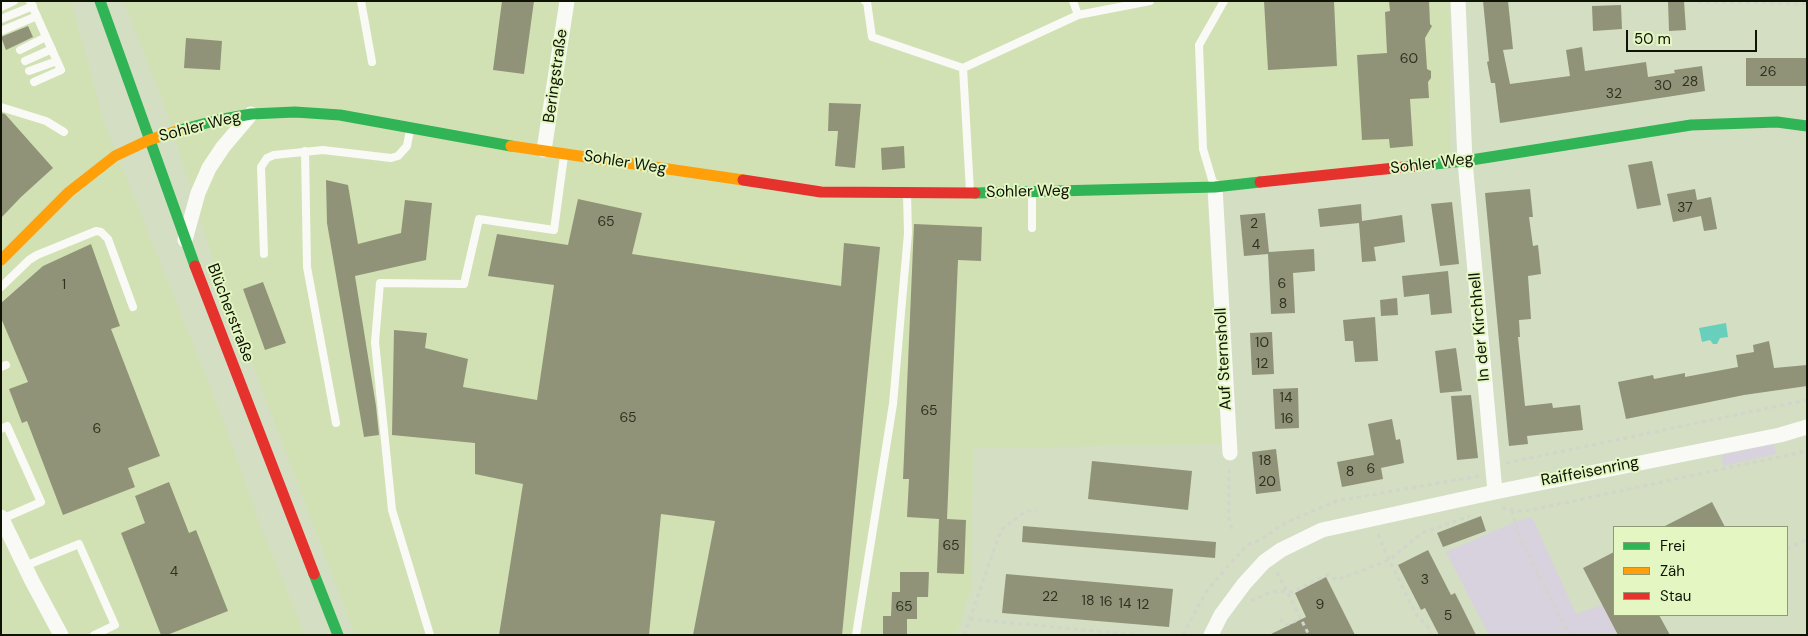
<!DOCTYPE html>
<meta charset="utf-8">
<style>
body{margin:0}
#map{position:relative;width:1808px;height:636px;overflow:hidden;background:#d4dec2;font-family:"DM Sans",sans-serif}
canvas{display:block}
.frame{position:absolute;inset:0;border:2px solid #0e1303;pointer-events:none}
.legend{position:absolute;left:1613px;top:526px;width:175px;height:90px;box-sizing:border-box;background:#e4f7c3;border:1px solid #8e9c76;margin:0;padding:6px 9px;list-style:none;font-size:15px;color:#0e1303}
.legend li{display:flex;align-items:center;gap:10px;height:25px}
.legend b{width:25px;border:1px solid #8e9c76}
.scale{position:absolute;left:1626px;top:30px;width:131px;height:22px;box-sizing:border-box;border:2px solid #0e1303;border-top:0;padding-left:6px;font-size:15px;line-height:18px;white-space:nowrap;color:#0e1303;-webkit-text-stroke:4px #e4f7c3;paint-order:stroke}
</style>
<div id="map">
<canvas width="1808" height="636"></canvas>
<div class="frame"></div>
<ul class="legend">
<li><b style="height:6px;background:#30b455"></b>Frei</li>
<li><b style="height:6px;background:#ff9f0a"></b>Zäh</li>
<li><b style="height:6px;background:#e5322d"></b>Stau</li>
</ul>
<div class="scale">50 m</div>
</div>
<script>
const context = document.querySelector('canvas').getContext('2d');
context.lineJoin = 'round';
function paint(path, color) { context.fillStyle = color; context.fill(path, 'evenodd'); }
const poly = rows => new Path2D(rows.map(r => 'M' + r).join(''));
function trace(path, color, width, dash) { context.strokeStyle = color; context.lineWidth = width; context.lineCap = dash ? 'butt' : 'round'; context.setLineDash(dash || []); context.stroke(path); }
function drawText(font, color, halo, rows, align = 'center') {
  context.font = font + ' "DM Sans",sans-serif'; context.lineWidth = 4; context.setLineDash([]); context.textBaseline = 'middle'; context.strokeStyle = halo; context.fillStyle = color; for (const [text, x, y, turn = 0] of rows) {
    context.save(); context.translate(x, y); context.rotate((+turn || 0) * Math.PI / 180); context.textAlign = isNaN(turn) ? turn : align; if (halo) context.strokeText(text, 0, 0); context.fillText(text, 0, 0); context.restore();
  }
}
paint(poly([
 [1,1,71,1,104,123,218,407,262,530,305,635,1,635],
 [124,1,1450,1,1450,162,1206,183,1222,444,973,448,971,589,956,635,355,635,212,257,167,112]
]), '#d1e1b4');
paint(poly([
 [1774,444,1776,454,1723,466,1722,455],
 [1532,517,1576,614,1604,604,1619,635,1489,635,1446,552,1517,521]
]), '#d7d2de');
paint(poly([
 [1726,323,1728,337,1720,338,1717,344,1713,344,1710,340,1702,342,1699,328]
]), '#67cfbb');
paint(poly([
 [502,1,534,1,524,74,493,70],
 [1264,1,1334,1,1337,66,1268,70],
 [1389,1,1429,1,1430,24,1432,26,1425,38,1427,69,1431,71,1431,78,1428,82,1429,98,1410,99,1413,146,1390,148,1389,139,1362,140,1357,55,1387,53,1385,12,1390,11],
 [1483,1,1508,1,1513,49,1503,50,1510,84,1570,76,1566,50,1582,47,1585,71,1646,62,1648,77,1675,73,1674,70,1702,66,1705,91,1500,123,1495,83,1491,83,1487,62,1489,61],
 [1668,1,1684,1,1686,30,1669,31],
 [1621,5,1622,29,1593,31,1592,6],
 [28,26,33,37,6,50,1,37],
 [186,38,222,41,220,70,184,68],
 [1746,58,1807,58,1807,86,1746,86],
 [829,103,861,104,855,168,835,166,838,131,828,131],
 [1,113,5,114,53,168,21,197,1,218],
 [904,146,905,168,882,170,881,148],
 [1652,161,1661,205,1637,209,1628,165],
 [326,180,348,185,358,244,401,233,405,200,432,203,426,260,355,276,376,406,379,435,364,437,327,223],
 [1530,189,1533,217,1529,217,1533,246,1538,245,1541,274,1528,276,1531,319,1519,320,1520,337,1518,337,1525,406,1552,403,1553,408,1580,405,1583,430,1527,436,1528,444,1509,446,1485,193],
 [1695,189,1697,200,1711,197,1717,229,1704,231,1701,216,1673,222,1667,194],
 [578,199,642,213,632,254,841,286,844,243,880,247,842,635,693,635,715,521,661,514,649,635,499,635,523,484,475,474,475,443,392,435,394,330,427,333,425,348,468,359,463,387,537,400,554,285,488,276,497,234,568,245],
 [1452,202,1459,264,1440,266,1431,204],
 [1361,204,1362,221,1402,215,1405,242,1374,247,1376,261,1362,262,1359,223,1320,227,1318,209],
 [1265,213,1269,252,1314,249,1315,271,1293,273,1295,313,1271,314,1268,254,1244,256,1240,215],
 [914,224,982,227,981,261,958,260,947,519,966,520,964,574,937,573,939,519,907,517,909,479,903,479],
 [91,244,120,326,111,329,160,456,128,468,135,487,63,515,27,421,22,423,9,389,28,382,1,318,1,303,43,266],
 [1448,271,1452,313,1431,315,1429,294,1404,297,1402,276],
 [263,282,286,343,265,350,243,289],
 [1397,298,1398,315,1381,316,1380,300],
 [1375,317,1378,361,1355,362,1353,341,1345,341,1343,320],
 [1272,332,1274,374,1252,375,1250,333],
 [1769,341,1774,368,1807,365,1807,386,1744,395,1626,419,1618,382,1653,375,1654,379,1685,373,1685,377,1738,367,1736,355,1754,352,1753,345],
 [1456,348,1462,391,1440,393,1435,351],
 [1298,388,1299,428,1275,429,1273,389],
 [1471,395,1478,458,1457,460,1451,396],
 [1392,419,1396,440,1400,439,1404,463,1381,468,1383,479,1342,487,1337,462,1374,455,1368,424],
 [1276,449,1281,491,1256,494,1252,452],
 [1092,461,1192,471,1188,510,1088,499],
 [169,482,189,533,196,530,228,611,167,635,161,635,121,533,145,523,135,496],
 [1712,502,1725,527,1663,527],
 [1481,516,1486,531,1443,547,1437,533],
 [1023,526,1216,542,1215,558,1022,542],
 [1428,550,1451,595,1455,593,1476,635,1439,635,1425,608,1421,610,1398,565],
 [1614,552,1614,615,1659,615,1670,635,1618,635,1583,568],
 [900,572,929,572,928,597,917,597,917,619,907,619,907,635,883,635,883,616,891,616,892,592,900,592],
 [1006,574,1173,589,1169,627,1002,613],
 [1326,577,1355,635,1269,635,1306,617,1295,593]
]), '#909378');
trace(poly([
 [1698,2,1807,4],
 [1506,463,1807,400],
 [1229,469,1229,519,1232,530],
 [1502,508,1519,511,1531,510,1807,451],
 [1512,510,1517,531,1569,635],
 [1378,534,1389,560,1417,616,1427,625,1431,635],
 [1787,549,1807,539],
 [1277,572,1309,635],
 [1251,601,1271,592,1279,591,1292,592,1327,575,1337,580,1389,560,1422,533,1469,516],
 [970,619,1137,635],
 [1280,619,1286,625,1300,619],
 [964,635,1001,530,1026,511,1037,511],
 [1183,635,1207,590,1247,545,1262,539,1283,524,1336,501,1479,476]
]), '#d1d5cc', 3, [4, 4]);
trace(poly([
 [30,1,61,70,34,82],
 [361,1,372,62],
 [865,1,867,2,872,37,963,68],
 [1073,1,1078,15],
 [1,7,14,1],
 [1,19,33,6],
 [1,31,37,16],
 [20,50,46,37],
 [25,61,52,49],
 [29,71,57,61],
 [1,107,46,121,64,132],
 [305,151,307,267,336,423],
 [1214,186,1203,149,1199,45,1224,1],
 [970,191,963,68,1078,15,1150,1],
 [1032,228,1032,193],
 [264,254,261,167,267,158,274,155,323,150,391,158,398,156,407,146,410,130],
 [1,287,29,260,37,255,96,231,101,232,108,239,133,307],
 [1,367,6,365],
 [1,429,7,426,41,502,2,519],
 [25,566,79,544,115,625,94,635],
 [430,635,392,510,375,342,380,283,464,284,479,219,554,230,564,156],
 [856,635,893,404,908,233,907,193]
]), '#f9faf6', 8);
trace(poly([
 [1458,1,1465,161,1495,492],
 [544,150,567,1],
 [1215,187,1230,453],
 [185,240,198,193,209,168,223,147,251,114],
 [1,517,32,581,61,635],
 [1211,635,1221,615,1244,584,1264,562,1281,550,1322,530,1495,492,1780,435,1807,427]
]), '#f9faf6', 15);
trace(poly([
 [100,1,195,266],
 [180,130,218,120,251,114,295,112,340,115,511,146],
 [1414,166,1465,161,1691,125,1777,122,1807,126],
 [975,193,1215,187,1260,182],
 [314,574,338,635]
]), '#30b455', 11);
trace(poly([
 [511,146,743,180],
 [1,260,69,192,115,156,149,140,180,130]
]), '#ff9f0a', 11);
trace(poly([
 [743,180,821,192,975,193],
 [1260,182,1414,166],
 [195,266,314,574]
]), '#e5322d', 11);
drawText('14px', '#2e3320', null, [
 ["60",1409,59],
 ["26",1768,72],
 ["28",1690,82],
 ["30",1663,86],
 ["32",1614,94],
 ["37",1685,208],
 ["65",606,222],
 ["2",1254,224],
 ["4",1256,245],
 ["6",1282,284],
 ["1",64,285],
 ["8",1283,304],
 ["10",1262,343],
 ["12",1262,364],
 ["14",1286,398],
 ["65",929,411],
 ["65",628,418],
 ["16",1287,419],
 ["6",97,429],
 ["18",1265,461],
 ["6",1371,469],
 ["8",1350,472],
 ["20",1267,482],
 ["65",951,546],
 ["4",174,572],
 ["3",1425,580],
 ["22",1050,597],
 ["18",1088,601],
 ["16",1106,602],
 ["14",1125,604],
 ["12",1143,605],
 ["9",1320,605],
 ["65",904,607],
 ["5",1448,616]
]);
drawText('16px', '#0e1303', '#e4f7c3', [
 ["Beringstraße",556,76,-82],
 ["Sohler Weg",200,127,-14],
 ["Sohler Weg",625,163,9],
 ["Sohler Weg",1432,164,-7],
 ["Sohler Weg",1028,192,-1],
 ["Blücherstraße",230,313,69],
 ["In der Kirchhell",1480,327,-95],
 ["Auf Sternsholl",1224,359,-93],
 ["Raiffeisenring",1590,472,-11]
]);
</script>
